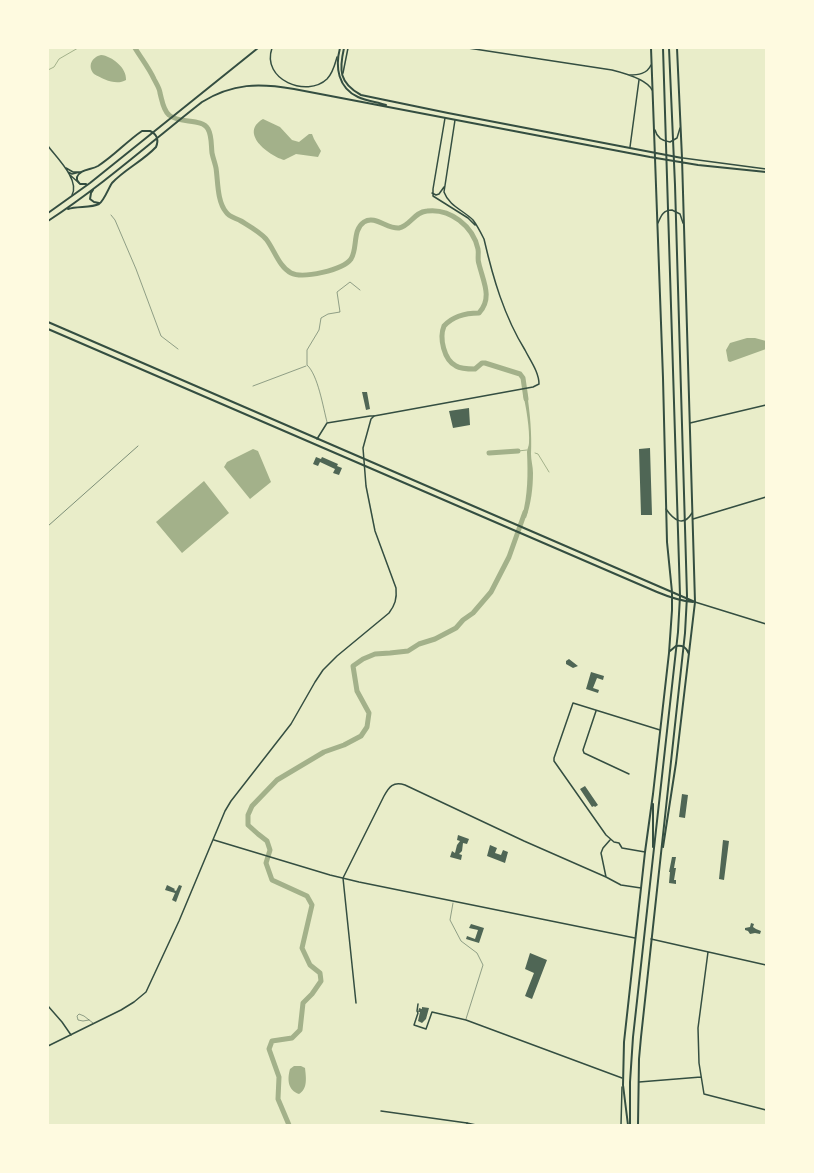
<!DOCTYPE html>
<style>
body{margin:0}
#map{position:relative;width:814px;height:1173px;overflow:hidden;background:#e9edc9;font-family:"Crimson Pro",serif}
canvas{display:block}
.frame{position:absolute;inset:0;border:49px solid #fefae0;pointer-events:none}
</style>
<div id="map">
<canvas width="814" height="1173"></canvas>
<div class="frame"></div>
</div>
<script>
const c = document.querySelector('canvas').getContext('2d');
c.lineJoin = 'round';
function paint(path, color) {
  c.fillStyle = color;
  c.fill(path, 'evenodd');
}
function stroke(path, color, width, dash) {
  c.strokeStyle = color;
  c.lineWidth = width;
  c.lineCap = dash ? 'butt' : 'round';
  c.setLineDash(dash || []);
  c.stroke(path);
}
const water = new Path2D(`
 M 101,55 C 112,56 127,68 126,80 C 116,86 103,79 94,74 C 87,66 92,57 101,55 Z
 M 263,119 L 280,127 L 292,140 L 299,142 L 309,134 L 312,134 L 314,139 L 321,151 L 318,157 L 296,154 L 284,160 C 268,155 239,133 263,119 Z
 M 747,338 L 755,338 L 766,341 L 766,349 L 730,362 L 728,361 L 726,350 L 730,343 Z
 M 527,393 C 530,413 532,434 531,454 C 531,460 533,467 533,473 C 533,488 531,504 526,518 L 522,517 C 528,495 528,474 527,452 C 527,449 529,446 529,443 C 530,430 526,406 523,394 Z
 M 253,449 L 258,451 L 271,482 L 250,499 L 224,467 L 227,462 Z
 M 204,481 L 229,513 L 182,553 L 156,522 Z
 M 294,1066 L 301,1066 L 305,1068 C 306,1077 308,1089 299,1094 C 288,1090 287,1080 290,1069 Z`);
const stream = new Path2D(`
 M 48,70 L 54,67 L 59,59 L 78,48
 M 518,451 L 527,450
 M 535,453 L 538,454 L 549,472`);
const river = new Path2D(`
 M 135,48 C 141,58 149,68 154,79 C 156,83 160,89 160,93 C 162,100 163,110 169,115 C 179,124 202,118 208,129 C 212,136 211,145 212,153 C 213,158 215,163 216,168 C 218,181 217,201 226,212 C 229,217 236,218 241,221 C 249,226 260,232 266,239 C 274,249 279,267 291,273 C 303,279 343,270 351,259 C 358,248 352,230 364,222 C 375,215 387,229 399,228 C 410,226 414,212 427,211 C 450,208 473,226 478,249 C 479,254 477,259 479,264 C 483,281 493,298 479,313 C 466,313 453,316 444,326 C 439,338 444,360 456,366 C 461,369 470,369 475,369 L 482,363 L 485,363 L 520,374 L 523,378 L 526,399
 M 489,453 L 518,451
 M 289,1125 L 278,1099 L 279,1077 L 269,1049 L 272,1041 L 292,1038 L 300,1030 L 303,1003 L 312,994 L 321,981 L 320,973 L 310,965 L 302,948 L 312,905 L 307,896 L 272,880 L 266,863 L 270,850 L 267,841 L 258,834 L 248,825 L 248,815 L 252,806 L 277,780 L 324,752 L 344,745 L 361,736 L 367,727 L 369,713 L 357,691 L 353,666 L 363,659 L 375,654 L 390,653 L 408,651 L 419,644 L 435,639 L 456,628 L 463,620 L 473,613 L 491,592 L 509,557 L 525,512`);
const building = new Path2D(`
 M 362,392 L 367,392 L 370,409 L 366,410 Z
 M 469,408 L 470,425 L 453,428 L 449,411 Z
 M 650,448 L 652,515 L 641,515 L 639,449 Z
 M 316,457 L 321,459 L 322,457 L 338,464 L 337,466 L 342,468 L 339,475 L 333,473 L 335,469 L 320,462 L 318,466 L 313,464 Z
 M 569,659 L 578,666 L 573,668 L 566,664 L 566,661 Z
 M 591,672 L 604,676 L 603,680 L 597,678 L 593,688 L 599,690 L 598,693 L 586,689 Z
 M 585,786 L 598,805 L 595,807 L 594,806 L 592,807 L 580,789 Z
 M 682,794 L 688,795 L 685,818 L 679,817 Z
 M 458,835 L 469,839 L 467,844 L 463,843 L 462,851 L 459,854 L 462,855 L 461,860 L 450,857 L 452,851 L 455,853 L 457,845 L 460,841 L 457,840 Z
 M 723,840 L 729,841 L 724,880 L 719,879 Z
 M 490,845 L 497,848 L 495,853 L 501,855 L 503,850 L 508,852 L 505,863 L 487,856 Z
 M 672,857 L 676,857 L 674,868 L 676,868 L 674,880 L 676,880 L 676,884 L 669,883 L 670,872 L 669,872 Z
 M 167,885 L 175,889 L 174,890 L 176,891 L 179,885 L 182,886 L 176,902 L 172,900 L 175,893 L 165,890 Z
 M 751,923 L 754,924 L 753,927 L 756,929 L 761,931 L 760,934 L 755,933 L 750,934 L 748,931 L 745,930 L 745,928 L 750,927 Z
 M 471,924 L 484,928 L 479,943 L 466,939 L 467,936 L 475,939 L 478,930 L 469,928 Z
 M 530,953 L 547,960 L 532,999 L 525,996 L 534,973 L 525,969 Z
 M 422,1007 L 429,1008 L 426,1019 L 422,1023 L 418,1021 L 420,1012 L 418,1012 L 419,1008 L 422,1009 Z`);
const path = new Path2D(`
 M 111,215 L 115,220 L 136,269 L 161,336 L 178,349`);
const service = new Path2D(`
 M 253,386 L 306,366
 M 327,422 C 323,407 318,375 307,365 L 307,350 L 319,330 L 321,318 L 328,314 L 340,312 L 337,292 L 350,282 L 360,290
 M 453,903 L 450,920 L 461,941 L 477,953 L 483,965 L 466,1019
 M 89,1020 L 83,1021 L 78,1020 L 77,1016 L 79,1014 L 84,1016 L 93,1023`);
const minor = new Path2D(`
 M 655,130 C 657,138 662,141 670,142 L 677,138 L 680,128
 M 630,147 L 639,80
 M 658,223 C 661,216 663,210 672,210 L 680,214 L 683,223
 M 690,423 L 766,405
 M 317,439 L 327,423 L 370,416 L 374,416
 M 666,509 C 673,519 683,528 692,513
 M 693,519 L 766,497
 M 596,711 L 583,750 L 584,753 L 629,774
 M 645,852 L 622,848 L 619,843 L 614,842 L 606,835 L 554,761 L 554,758 L 573,703 L 660,730
 M 606,877 L 621,885 L 641,888
 M 651,939 L 766,965
 M 708,952 L 698,1028 L 699,1063 L 704,1094 L 766,1110
 M 356,1003 L 343,878 L 384,796 C 389,787 393,781 405,785 L 524,841 L 606,877 L 601,853 L 603,848 L 610,840
 M 418,1004 L 417,1011 L 418,1013 L 414,1025 L 426,1029 L 432,1012 L 466,1020 L 622,1078
 M 48,1006 L 62,1022 L 71,1035
 M 639,1082 L 701,1077
 M 381,1111 L 467,1123`);
const tertiary = new Path2D(`
 M 272,48 C 261,80 307,98 327,79 C 333,73 335,64 337,57
 M 468,48 L 612,70 C 624,73 647,79 652,90
 M 343,73 L 348,48
 M 629,75 C 638,75 647,74 651,65
 M 445,118 L 433,189 L 433,196 L 468,218 L 475,225
 M 48,146 C 57,158 80,180 72,195
 M 683,158 L 766,169
 M 66,168 L 73,172 L 81,172
 M 68,172 L 72,174 L 80,172
 M 70,175 L 79,183
 M 432,193 L 436,195 L 439,194 L 444,187
 M 695,602 L 766,624
 M 214,840 L 330,875 L 359,882 L 635,938
 M 48,1046 L 121,1010 L 134,1002 L 146,992 L 179,921 L 225,811 L 231,801 L 291,724 L 315,682 L 323,670 L 337,656 L 389,613 C 395,605 397,599 396,588 L 375,531 L 366,486 L 363,448 L 371,419 L 374,416 L 385,414 L 533,387 L 539,384 C 539,372 530,360 525,350 C 504,316 493,278 484,239 C 481,233 477,225 473,220 C 463,210 449,206 444,192 L 455,120
 M 467,1125 L 467,1123 L 476,1125
 M 621,1125 L 622,1087`);
const secondary = new Path2D(`
 M 340,48 C 335,67 338,88 358,97 C 367,101 377,102 386,105
 M 344,48 C 339,70 339,83 361,95 L 448,113 L 682,158
 M 93,190 L 91,193 L 90,199 L 94,202 L 99,203
 M 68,209 C 77,206 91,208 99,204 C 104,201 108,189 112,183 C 125,169 143,161 156,147 C 159,140 157,134 150,131 L 142,131 C 127,141 114,156 98,166 C 91,170 80,169 77,177 L 77,180 L 80,184 L 86,184
 M 48,213 L 90,183 L 258,48
 M 48,221 C 102,186 151,142 202,102 C 233,83 259,83 294,89 L 650,157 L 698,165 L 766,172
 M 48,322 L 695,602
 M 48,329 L 657,592 C 669,597 680,601 693,602
 M 670,651 L 676,646 C 683,645 686,647 689,654
 M 653,847 L 653,804
 M 663,847 L 676,763 L 695,602 L 682,158 L 677,48
 M 628,1125 L 623,1085 L 624,1042 L 645,852 L 653,794 L 669,653 L 672,610 L 672,592 L 667,542 L 663,378 L 651,48`);
const primary = new Path2D(`
 M 630,1125 L 630,1082 L 633,1037 L 678,632 L 680,596 L 663,48
 M 638,1125 L 639,1059 L 641,1037 L 685,633 L 687,596 L 675,185 L 669,48`);
const rail = new Path2D(`
 M 48,526 L 138,446`);
paint(water, '#a3b18a');
stroke(stream, '#a3b18a', 1);
stroke(river, '#a3b18a', 5);
paint(building, '#4f6655');
stroke(path, '#344e41', 0.5);
stroke(service, '#344e41', 0.5);
stroke(minor, '#344e41', 1.5);
stroke(tertiary, '#344e41', 1.5);
stroke(secondary, '#344e41', 2);
stroke(primary, '#344e41', 2);
stroke(rail, '#7c8e77', 1);
</script>
